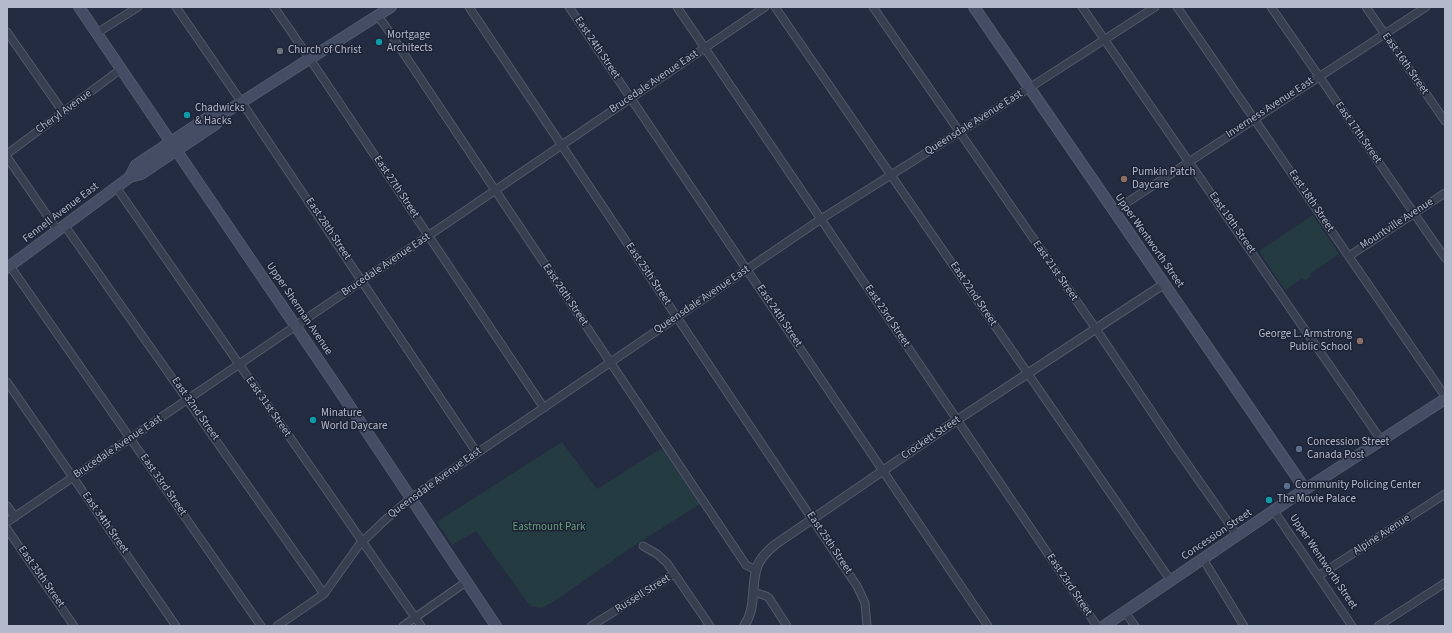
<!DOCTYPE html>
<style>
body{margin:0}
#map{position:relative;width:1452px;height:633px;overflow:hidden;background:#232c41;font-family:"Source Sans 3",sans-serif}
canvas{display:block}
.frame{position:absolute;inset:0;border:8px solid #b4bacb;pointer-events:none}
</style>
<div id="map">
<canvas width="1452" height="633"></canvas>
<div class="frame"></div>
</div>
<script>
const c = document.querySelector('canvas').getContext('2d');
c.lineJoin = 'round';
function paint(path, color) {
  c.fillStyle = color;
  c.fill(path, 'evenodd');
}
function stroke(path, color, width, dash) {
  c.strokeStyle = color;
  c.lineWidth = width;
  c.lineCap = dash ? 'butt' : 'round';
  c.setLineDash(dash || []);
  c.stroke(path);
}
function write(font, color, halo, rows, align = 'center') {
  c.font = font + ' "Source Sans 3",sans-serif';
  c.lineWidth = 3;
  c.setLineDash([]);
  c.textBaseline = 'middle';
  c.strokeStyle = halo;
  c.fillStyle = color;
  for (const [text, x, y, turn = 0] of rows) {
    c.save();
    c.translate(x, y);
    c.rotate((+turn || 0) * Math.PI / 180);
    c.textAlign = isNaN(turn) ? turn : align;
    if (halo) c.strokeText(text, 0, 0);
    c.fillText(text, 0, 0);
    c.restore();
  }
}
const green = new Path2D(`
 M 1313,215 L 1339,254 L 1310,274 L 1311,275 L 1308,279 L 1304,280 L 1302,278 L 1285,290 L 1259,251 Z
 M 562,442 L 597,489 L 662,448 L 700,504 L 635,545 L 553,602 L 541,608 L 530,606 L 476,531 L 452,545 L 437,522 C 478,495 520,469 562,442 Z`);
const minor = new Path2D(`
 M 176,7 L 249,113 L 477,453
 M 274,7 L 310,59 L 544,408
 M 469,7 L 857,586 L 865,603 L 867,626
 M 569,7 L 988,626
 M 677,7 L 1097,626
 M 775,7 L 1171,581
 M 873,7 L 1096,329 L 1176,448 L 1237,535
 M 1082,7 L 1381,440
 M 1177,7 L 1445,396
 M 1271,7 L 1445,258
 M 1366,7 L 1445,121
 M 377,16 L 384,24 L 746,565 L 756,570
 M 7,32 L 63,112
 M 97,33 L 138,7
 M 7,154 L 121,69
 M 7,157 L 58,231
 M 116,187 L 421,626
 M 1114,211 L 1426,7
 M 65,226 L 324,594
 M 1349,256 L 1445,193
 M 10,266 L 261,626
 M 7,382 L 176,626
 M 7,506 L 15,517
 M 1274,511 L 1352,626
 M 7,522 L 765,7
 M 7,529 L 74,626
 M 643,546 L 657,554 L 667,563 L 710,626
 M 1203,559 L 1244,626
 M 1318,576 L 1445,494
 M 754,592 L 766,596 L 769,598 L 787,626
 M 1125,612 L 1135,626
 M 277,626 L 324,594 L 359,545 L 385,520 L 411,498 L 821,219 L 1023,92 L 1155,7
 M 403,626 L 466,582
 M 591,626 L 674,574
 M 1378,626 L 1445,583`);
const tertiary = new Path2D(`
 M 744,626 C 756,609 751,591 756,571 C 758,560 767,551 776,544 L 957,420 L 1164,284`);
const secondary = new Path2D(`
 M 79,7 L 339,390 L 496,626
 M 974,7 L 1305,489
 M 130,177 L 141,174 L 216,124 L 226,112 L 391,7
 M 7,268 L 130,177 L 136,165 L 210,116 L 226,112
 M 1104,626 L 1295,496 L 1445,399`);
const markers = [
 [379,42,4,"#0f9aa8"],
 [280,51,4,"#6b7280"],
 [187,115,4,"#0f9aa8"],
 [1124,179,4,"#8d6e63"],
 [1360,341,4,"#8d6e63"],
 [313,420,4,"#0f9aa8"],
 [1299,449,4,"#5c6f8a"],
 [1287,486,4,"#5c6f8a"],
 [1269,500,4,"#0f9aa8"]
];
const poiNames = [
 ["Mortgage",387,36],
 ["Architects",387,49],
 ["Church of Christ",288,51],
 ["Chadwicks",195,109],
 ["& Hacks",195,122],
 ["Pumkin Patch",1132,173],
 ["Daycare",1132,186],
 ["George L. Armstrong",1352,335,"right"],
 ["Public School",1352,348,"right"],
 ["Minature",321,414],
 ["World Daycare",321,427],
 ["Concession Street",1307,443],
 ["Canada Post",1307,456],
 ["Community Policing Center",1295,486],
 ["The Movie Palace",1277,500]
];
const streetNames = [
 ["East 24th Street",597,48,56],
 ["East 16th Street",1405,64,55],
 ["Brucedale Avenue East",654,82,-34],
 ["Inverness Avenue East",1270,108,-33],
 ["Cheryl Avenue",64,112,-36],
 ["Queensdale Avenue East",974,123,-32],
 ["East 17th Street",1358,133,55],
 ["East 27th Street",396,187,56],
 ["East 18th Street",1311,201,56],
 ["Fennell Avenue East",61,213,-37],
 ["East 19th Street",1232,223,55],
 ["Mountville Avenue",1397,224,-33],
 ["East 28th Street",328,229,56],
 ["Upper Wentworth Street",1149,241,55],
 ["Brucedale Avenue East",386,265,-34],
 ["East 21st Street",1055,271,55],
 ["East 25th Street",648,274,56],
 ["East 22nd Street",973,294,56],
 ["East 26th Street",565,295,56],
 ["Queensdale Avenue East",702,300,-34],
 ["Upper Sherman Avenue",299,309,56],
 ["East 24th Street",779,316,56],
 ["East 23rd Street",887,316,56],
 ["East 31st Street",268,407,55],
 ["East 32nd Street",195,409,55],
 ["Crockett Street",931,438,-34],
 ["Brucedale Avenue East",118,447,-34],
 ["Queensdale Avenue East",435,483,-36],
 ["East 33rd Street",163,485,55],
 ["East 34th Street",105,523,55],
 ["Concession Street",1217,535,-34],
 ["Alpine Avenue",1382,535,-33],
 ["East 25th Street",829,543,56],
 ["Upper Wentworth Street",1323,562,56],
 ["East 35th Street",41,577,55],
 ["East 23rd Street",1069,585,56],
 ["Russell Street",643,594,-32]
];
const parkNames = [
 ["Eastmount Park",549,528]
];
paint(green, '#253b42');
stroke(minor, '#525a6b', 9);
stroke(tertiary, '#525a6b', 10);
stroke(secondary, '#525a6b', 12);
stroke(minor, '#383f51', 7);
stroke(tertiary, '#383f51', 8);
stroke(secondary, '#454d64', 10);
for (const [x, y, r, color] of markers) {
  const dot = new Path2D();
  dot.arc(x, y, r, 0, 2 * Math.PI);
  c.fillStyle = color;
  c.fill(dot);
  stroke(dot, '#1c2336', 1.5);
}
write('11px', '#b4bacb', '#1c2336', poiNames, 'left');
write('11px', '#b4bacb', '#1c2336', streetNames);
write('11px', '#6a9e7c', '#1c2336', parkNames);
</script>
